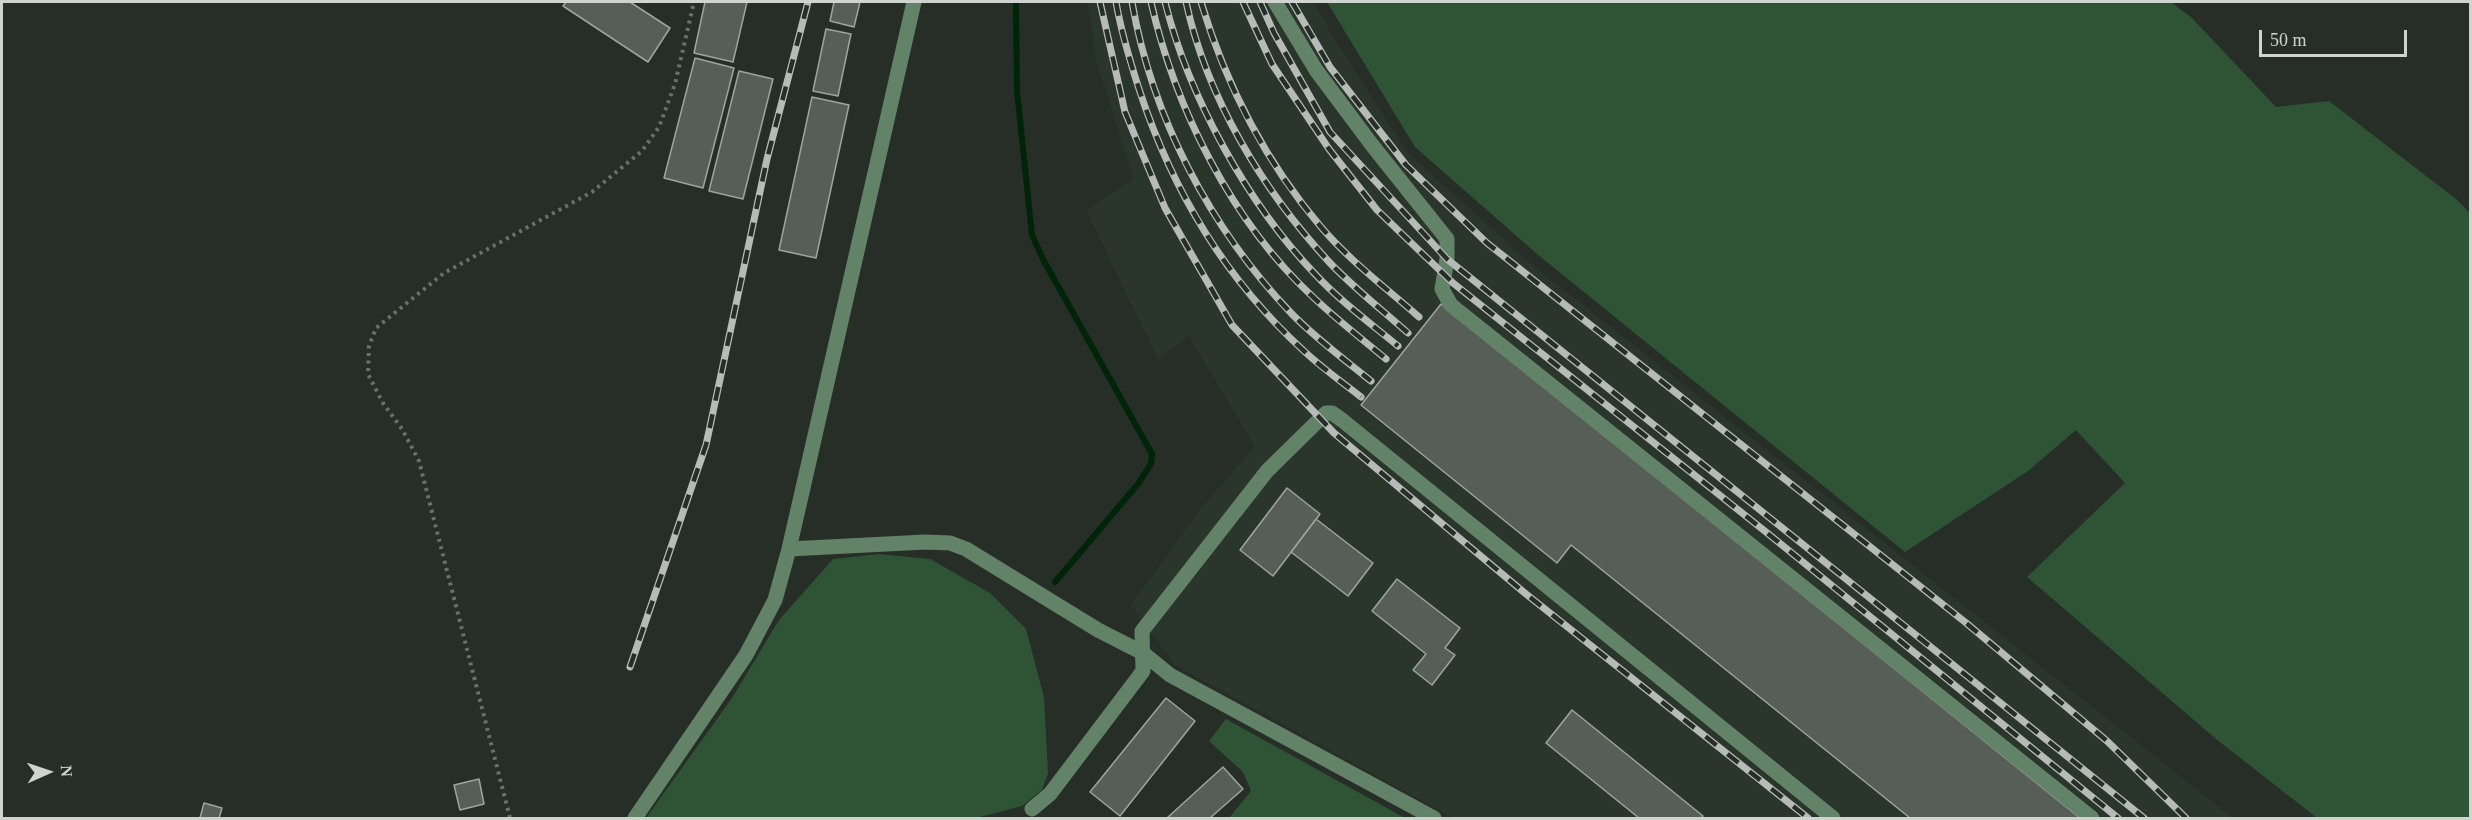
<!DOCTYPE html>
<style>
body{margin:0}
#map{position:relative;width:2472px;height:820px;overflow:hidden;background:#272e28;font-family:"Times New Roman",serif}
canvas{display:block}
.frame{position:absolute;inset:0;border:3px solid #cfd4d0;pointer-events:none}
.north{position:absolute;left:18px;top:742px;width:60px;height:60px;-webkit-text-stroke:4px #272e28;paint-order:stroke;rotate:87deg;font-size:16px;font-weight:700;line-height:24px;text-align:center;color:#cfd4d0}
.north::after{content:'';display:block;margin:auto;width:21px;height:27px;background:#cfd4d0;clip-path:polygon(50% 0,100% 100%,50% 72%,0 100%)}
.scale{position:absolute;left:2259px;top:30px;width:148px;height:27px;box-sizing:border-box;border:3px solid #cfd4d0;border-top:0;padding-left:8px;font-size:18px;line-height:21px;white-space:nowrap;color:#cfd4d0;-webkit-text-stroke:4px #272e28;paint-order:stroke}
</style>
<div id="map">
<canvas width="2472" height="820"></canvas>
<div class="frame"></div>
<div class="north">N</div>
<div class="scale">50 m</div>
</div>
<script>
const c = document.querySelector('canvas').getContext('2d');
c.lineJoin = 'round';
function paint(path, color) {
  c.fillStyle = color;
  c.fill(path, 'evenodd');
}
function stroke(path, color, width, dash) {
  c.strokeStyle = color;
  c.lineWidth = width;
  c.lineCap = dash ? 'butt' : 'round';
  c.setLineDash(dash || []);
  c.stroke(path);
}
const built = new Path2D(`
 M 1088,2 L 1314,2 L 1333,37 L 1408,153 L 1531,264 L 2233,818 L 1453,818 L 1175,665 L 1131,605 L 1202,507 L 1255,446 L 1189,336 L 1158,359 L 1086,210 L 1134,179 L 1096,60 Z`);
const green = new Path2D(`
 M 1327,2 L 2171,2 L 2192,18 L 2276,107 L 2329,101 L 2456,199 L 2470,213 L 2470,818 L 2317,818 L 2216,739 L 2027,577 L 2125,483 L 2076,430 L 2028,471 L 1905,552 L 1537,254 L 1415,147 Z
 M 878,554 L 930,559 L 990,593 L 1026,629 L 1044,697 L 1048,773 L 1042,790 L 1022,806 L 976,818 L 646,818 L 732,698 L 779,620 L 833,559 Z
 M 1226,719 L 1405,818 L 1229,818 L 1251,791 L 1243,772 L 1209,741 Z`);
const stream = new Path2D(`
 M 1016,2 L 1017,91 L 1032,235 L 1044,261 L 1152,454 L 1151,464 L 1138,484 L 1055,582`);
const building = new Path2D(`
 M 566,2 L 630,2 L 670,28 L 648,62 L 563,6 Z
 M 705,2 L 747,2 L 733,62 L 694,53 Z
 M 834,2 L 860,2 L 854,27 L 830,21 Z
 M 826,29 L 851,34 L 838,96 L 813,91 Z
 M 695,58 L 734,68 L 703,188 L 664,178 Z
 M 739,71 L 773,79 L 743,199 L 709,191 Z
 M 812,97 L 849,105 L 816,258 L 779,250 Z
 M 1441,304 L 2080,818 L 1910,818 L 1571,545 L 1557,563 L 1361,405 Z
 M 1287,488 L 1320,514 L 1273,576 L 1240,550 Z
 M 1316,519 L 1373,563 L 1348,596 L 1291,552 Z
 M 1397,579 L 1460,628 L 1445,648 L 1455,655 L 1432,685 L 1413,670 L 1426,654 L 1372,611 Z
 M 1166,698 L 1195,721 L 1120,816 L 1090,792 Z
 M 1572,710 L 1703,816 L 1701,818 L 1639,818 L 1546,743 Z
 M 1223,767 L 1243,789 L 1210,818 L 1167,818 Z
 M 479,779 L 484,804 L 460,810 L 454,785 Z
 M 204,803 L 222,808 L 219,818 L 200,818 Z`);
const path = new Path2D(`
 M 510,818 L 419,461 L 402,429 L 383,403 L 368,374 L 369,346 L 376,328 L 444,273 L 592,192 L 642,151 L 659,127 L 675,84 L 694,2`);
const minor = new Path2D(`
 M 1275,2 L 1316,70 L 1372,145 L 1447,239 L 1447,259 L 1442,289 L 1451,305 L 2092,818
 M 789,549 L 925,542 L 950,543 L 966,549 L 1098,630 L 1143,653 L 1170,675 L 1434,818
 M 1032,809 L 1050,794 L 1143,671 L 1142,631 L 1267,471 L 1326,413 L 1332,413 L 1342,420 L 1833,818
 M 635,818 L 746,655 L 775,600 L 789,549 L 914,2`);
const rail = new Path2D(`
 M 1100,2 L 1125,112 L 1165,208 L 1232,325 L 1334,433 L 1526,594 L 1808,818
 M 1116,2 C 1121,31 1130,61 1139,89 C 1172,190 1226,280 1304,351 C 1322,368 1342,382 1361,397
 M 1132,2 C 1152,117 1210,228 1291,313 C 1315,338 1344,359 1371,381
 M 1151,2 C 1175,108 1232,222 1313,297 C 1336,319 1362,339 1386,359
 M 1165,2 C 1189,97 1247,203 1315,274 C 1340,301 1370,323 1398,346
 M 1186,2 C 1207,98 1263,191 1330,263 C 1354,288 1382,310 1408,333
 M 1201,2 C 1226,85 1264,160 1321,227 C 1349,260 1386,288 1419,317
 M 1243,2 L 1272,64 L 1329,149 L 1377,210 L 1453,283 L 1766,532 L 2118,818
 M 1260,2 L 1274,33 L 1330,132 L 1447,259 L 2144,818
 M 1292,2 L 1330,67 L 1406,165 L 1487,243 L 1965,622 L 2107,741 L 2186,818
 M 630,667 L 706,445 L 767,159 L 808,2`);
paint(built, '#2a362b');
paint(green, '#2e5335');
stroke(stream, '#002408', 6);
paint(building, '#565e57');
stroke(building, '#9da59e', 1.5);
stroke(path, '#6a706b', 4, [3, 4.5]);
stroke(minor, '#628367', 15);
stroke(rail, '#b6bbb7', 7);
stroke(rail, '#272e28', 4.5, [14]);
</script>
